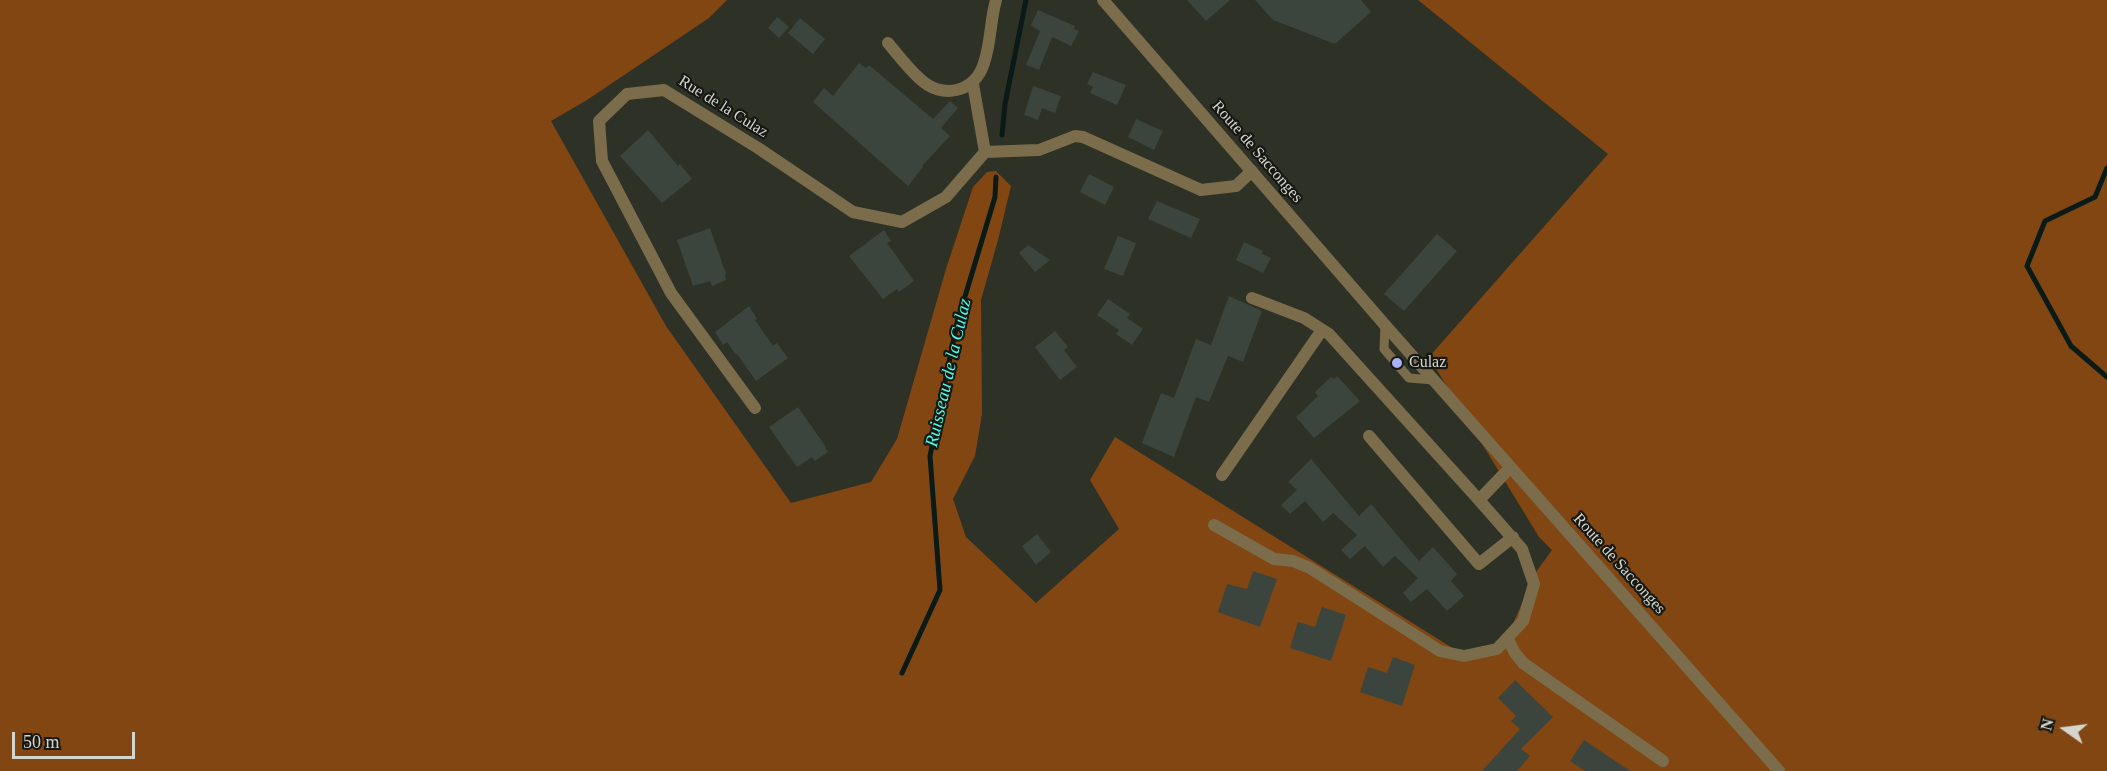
<!DOCTYPE html>
<style>
body{margin:0}
#map{position:relative;width:2107px;height:771px;overflow:hidden;background:#2e3126;font-family:"Times New Roman",serif}
canvas{display:block}
.north{position:absolute;left:2035px;top:699px;width:60px;height:60px;-webkit-text-stroke:4px #171813;paint-order:stroke;rotate:284deg;font-size:16px;font-weight:700;line-height:24px;text-align:center;color:#d4d6ce}
.north::after{content:'';display:block;margin:auto;width:21px;height:27px;background:#d4d6ce;clip-path:polygon(50% 0,100% 100%,50% 72%,0 100%)}
.scale{position:absolute;left:12px;top:732px;width:123px;height:27px;box-sizing:border-box;border:3px solid #d4d6ce;border-top:0;padding-left:8px;font-size:18px;line-height:21px;white-space:nowrap;color:#d4d6ce;-webkit-text-stroke:4px #171813;paint-order:stroke}
</style>
<div id="map">
<canvas width="2107" height="771"></canvas>
<div class="north">N</div>
<div class="scale">50 m</div>
</div>
<script>
const c = document.querySelector('canvas').getContext('2d');
c.lineJoin = 'round';
function paint(path, color) {
  c.fillStyle = color;
  c.fill(path, 'evenodd');
}
function stroke(path, color, width, dash) {
  c.strokeStyle = color;
  c.lineWidth = width;
  c.lineCap = dash ? 'butt' : 'round';
  c.setLineDash(dash || []);
  c.stroke(path);
}
function write(font, color, halo, rows, align = 'center') {
  c.font = font + ' "Times New Roman",serif';
  c.lineWidth = 4.5;
  c.setLineDash([]);
  c.textBaseline = 'middle';
  c.strokeStyle = halo;
  c.fillStyle = color;
  for (const [text, x, y, turn = 0] of rows) {
    c.save();
    c.translate(x, y);
    c.rotate((+turn || 0) * Math.PI / 180);
    c.textAlign = isNaN(turn) ? turn : align;
    if (halo) c.strokeText(text, 0, 0);
    c.fillText(text, 0, 0);
    c.restore();
  }
}
const green = new Path2D(`
 M 0,0 L 727,0 L 709,18 L 587,100 L 551,121 L 666,326 L 791,503 L 871,482 L 897,439 L 946,269 L 973,187 L 987,172 L 996,171 L 1011,186 L 998,240 L 981,300 L 982,414 L 975,456 L 953,499 L 966,537 L 1036,603 L 1119,529 L 1090,480 L 1115,437 L 1470,659 L 1508,635 L 1536,572 L 1552,550 L 1539,537 L 1429,357 L 1608,154 L 1418,0 L 2107,0 L 2107,771 L 0,771 Z`);
const stream = new Path2D(`
 M 1002,135 L 1005,104 L 1026,0
 M 2107,168 L 2095,197 L 2045,221 L 2027,266 L 2071,346 L 2107,377
 M 902,673 L 940,590 L 930,456 L 957,323 L 995,197 L 996,177`);
const building = new Path2D(`
 M 1187,0 L 1230,0 L 1206,21 Z
 M 1255,0 L 1361,0 L 1371,12 L 1335,44 L 1273,20 Z
 M 1038,10 L 1075,26 L 1074,29 L 1079,31 L 1071,46 L 1052,37 L 1039,70 L 1026,65 L 1040,31 L 1031,25 Z
 M 777,17 L 789,27 L 779,38 L 768,28 Z
 M 800,18 L 825,39 L 813,54 L 788,33 Z
 M 859,63 L 866,68 L 869,65 L 933,119 L 950,101 L 958,108 L 941,128 L 950,136 L 922,166 L 923,167 L 908,186 L 813,102 L 824,88 L 833,96 Z
 M 1093,72 L 1126,85 L 1117,105 L 1090,93 L 1093,87 L 1087,84 Z
 M 1033,86 L 1061,96 L 1055,113 L 1042,108 L 1038,120 L 1024,115 Z
 M 1136,119 L 1163,131 L 1154,150 L 1128,137 Z
 M 648,130 L 678,166 L 680,164 L 692,179 L 662,203 L 620,156 Z
 M 1089,174 L 1114,187 L 1105,205 L 1080,192 Z
 M 1157,201 L 1200,219 L 1191,238 L 1148,219 Z
 M 710,228 L 726,274 L 725,275 L 726,280 L 712,286 L 710,281 L 693,286 L 677,240 Z
 M 884,230 L 891,241 L 887,243 L 914,281 L 899,292 L 897,289 L 883,299 L 849,256 Z
 M 1437,234 L 1457,251 L 1404,311 L 1384,294 Z
 M 1118,236 L 1136,243 L 1123,276 L 1104,269 Z
 M 1244,242 L 1263,251 L 1262,254 L 1271,258 L 1263,273 L 1236,260 Z
 M 1028,245 L 1050,260 L 1035,272 L 1019,253 Z
 M 1229,296 L 1262,311 L 1243,362 L 1228,356 L 1209,402 L 1196,397 L 1174,457 L 1142,443 L 1161,393 L 1174,398 L 1196,339 L 1211,345 Z
 M 1108,299 L 1130,314 L 1127,318 L 1143,329 L 1132,345 L 1116,334 L 1119,330 L 1097,315 Z
 M 749,306 L 757,319 L 755,320 L 773,346 L 777,343 L 788,358 L 756,381 L 737,354 L 736,355 L 727,342 L 723,345 L 715,332 Z
 M 1055,331 L 1068,347 L 1064,350 L 1077,367 L 1060,380 L 1035,347 Z
 M 1337,376 L 1360,401 L 1314,438 L 1296,417 L 1318,396 L 1315,392 L 1331,377 L 1334,379 Z
 M 798,407 L 826,447 L 825,448 L 828,452 L 815,461 L 812,457 L 797,467 L 769,427 Z
 M 1311,459 L 1359,516 L 1371,504 L 1419,561 L 1433,547 L 1457,574 L 1451,581 L 1464,596 L 1447,611 L 1427,589 L 1411,602 L 1403,593 L 1418,578 L 1395,556 L 1383,567 L 1365,546 L 1350,559 L 1341,550 L 1357,535 L 1333,513 L 1323,522 L 1305,501 L 1290,514 L 1281,505 L 1297,490 L 1288,482 Z
 M 1037,534 L 1051,552 L 1036,565 L 1022,546 Z
 M 1253,571 L 1277,579 L 1260,627 L 1218,612 L 1227,584 L 1247,589 Z
 M 1322,607 L 1346,615 L 1331,661 L 1290,648 L 1298,622 L 1315,627 Z
 M 1393,657 L 1415,665 L 1402,706 L 1360,692 L 1368,667 L 1387,673 Z
 M 1515,680 L 1553,717 L 1521,749 L 1530,756 L 1517,771 L 1482,771 L 1520,729 L 1511,721 L 1516,716 L 1498,698 Z
 M 1584,740 L 1630,771 L 1585,771 L 1570,761 Z`);
const service = new Path2D(`
 M 1385,325 L 1384,349 L 1409,378 L 1433,380`);
const minor = new Path2D(`
 M 888,43 C 898,55 908,68 919,78 C 941,100 975,93 984,63 C 991,43 990,21 996,0
 M 985,152 L 1039,150 L 1075,136 L 1083,137 L 1201,190 L 1236,186 L 1252,171
 M 1252,298 L 1304,318 L 1329,334 L 1479,500
 M 755,408 L 671,293 L 602,161 L 599,121 L 627,94 L 664,90 L 758,148 L 853,212 L 902,222 L 946,197 L 985,152 L 973,84
 M 1369,436 L 1479,564 L 1513,537
 M 1222,475 L 1322,330
 M 1214,525 L 1274,559 L 1293,561 L 1310,568 L 1440,651 L 1464,656 L 1497,649 L 1523,621 L 1534,584 L 1522,549 L 1479,500 L 1505,473
 M 1507,638 L 1515,653 L 1523,663 L 1663,761`);
const tertiary = new Path2D(`
 M 1103,0 L 1385,325 L 1779,771`);
const markers = [
 [1397,363,6,"#a7b1fc"]
];
const streetNames = [
 ["Rue de la Culaz",723,107,32],
 ["Route de Sacconges",1257,152,49],
 ["Route de Sacconges",1619,564,48]
];
const poiNames = [
 ["Culaz",1409,363]
];
const waterNames = [
 ["Ruisseau de la Culaz",949,373,-77]
];
paint(green, '#824612');
stroke(stream, '#091a17', 5);
paint(building, '#3b453d');
stroke(service, '#7b6d4b', 9);
stroke(minor, '#7b6d4b', 12);
stroke(tertiary, '#7b6d4b', 12);
for (const [x, y, r, color] of markers) {
  const dot = new Path2D();
  dot.arc(x, y, r, 0, 2 * Math.PI);
  c.fillStyle = color;
  c.fill(dot);
  stroke(dot, '#171813', 2);
}
write('16px', '#d4d6ce', '#171813', streetNames);
write('16px', '#d4d6ce', '#171813', poiNames, 'left');
write('italic 18px', '#4affe9', '#171813', waterNames);
</script>
